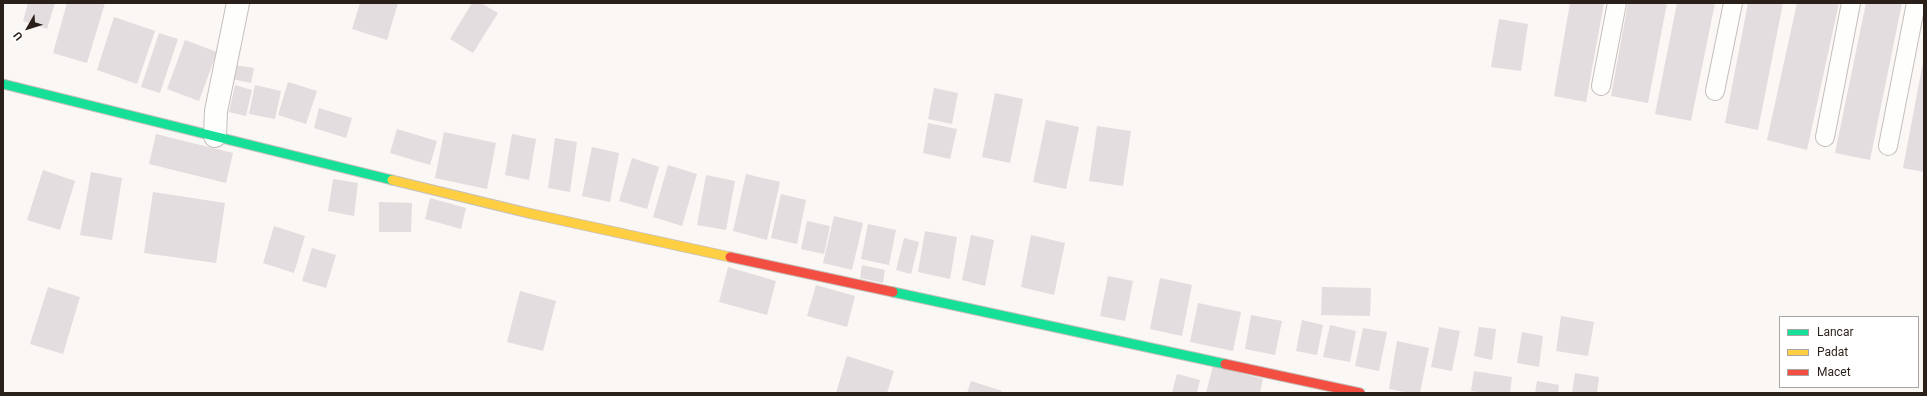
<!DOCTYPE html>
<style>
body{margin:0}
#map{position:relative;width:1927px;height:396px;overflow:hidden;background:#faf7f4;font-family:Roboto,sans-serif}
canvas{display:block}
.frame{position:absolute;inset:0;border:4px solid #2a1f19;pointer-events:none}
.legend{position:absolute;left:1779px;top:316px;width:140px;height:72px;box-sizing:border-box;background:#fff;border:1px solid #aaa5a3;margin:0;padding:5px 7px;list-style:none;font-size:12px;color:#2a1f19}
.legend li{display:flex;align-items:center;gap:8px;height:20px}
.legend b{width:20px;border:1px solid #aaa5a3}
.north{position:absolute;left:8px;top:8px;width:40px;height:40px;-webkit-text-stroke:3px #fff;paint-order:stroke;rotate:231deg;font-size:11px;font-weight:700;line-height:16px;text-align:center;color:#2a1f19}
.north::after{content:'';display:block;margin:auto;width:14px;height:18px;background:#2a1f19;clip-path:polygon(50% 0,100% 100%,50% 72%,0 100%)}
</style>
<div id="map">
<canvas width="1927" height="396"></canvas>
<div class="frame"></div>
<ul class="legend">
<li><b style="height:5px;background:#16e098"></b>Lancar</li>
<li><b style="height:5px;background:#ffcf43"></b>Padat</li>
<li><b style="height:5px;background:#f24e42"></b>Macet</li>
</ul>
<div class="north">U</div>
</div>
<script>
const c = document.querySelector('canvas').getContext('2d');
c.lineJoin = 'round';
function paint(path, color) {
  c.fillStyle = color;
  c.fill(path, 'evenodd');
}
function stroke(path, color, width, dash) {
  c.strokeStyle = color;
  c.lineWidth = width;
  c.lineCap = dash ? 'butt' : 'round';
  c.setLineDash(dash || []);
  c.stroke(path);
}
const building = new Path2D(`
 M 28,3 L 55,3 L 47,29 L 23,21 Z
 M 67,3 L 105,3 L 87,63 L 53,53 Z
 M 360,3 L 398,3 L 387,40 L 352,29 Z
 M 472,3 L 481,3 L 498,13 L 473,53 L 450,39 Z
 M 1570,3 L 1604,3 L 1586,102 L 1554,96 Z
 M 1628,3 L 1667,3 L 1648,103 L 1611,96 Z
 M 1677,3 L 1715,3 L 1691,121 L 1655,114 Z
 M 1748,3 L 1783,3 L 1758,130 L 1725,123 Z
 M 1797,3 L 1839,3 L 1807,150 L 1767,140 Z
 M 1866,3 L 1902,3 L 1870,160 L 1835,153 Z
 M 114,17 L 155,31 L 137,84 L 97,70 Z
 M 1499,19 L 1528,24 L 1521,71 L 1491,67 Z
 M 159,33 L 178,39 L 160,93 L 141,87 Z
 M 185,40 L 217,52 L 199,101 L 167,89 Z
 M 1923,62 L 1924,62 L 1924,172 L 1903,168 Z
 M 234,65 L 254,68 L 251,83 L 232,79 Z
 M 288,82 L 317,91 L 306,124 L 278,115 Z
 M 235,85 L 252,90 L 246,116 L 229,112 Z
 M 255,85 L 281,91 L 275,119 L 249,114 Z
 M 934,88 L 958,93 L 952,124 L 928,119 Z
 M 995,93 L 1023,99 L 1010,163 L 982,157 Z
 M 319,108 L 352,118 L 346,138 L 314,128 Z
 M 1046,120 L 1079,127 L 1066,189 L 1033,182 Z
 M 928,123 L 957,129 L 950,159 L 923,153 Z
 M 1097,126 L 1131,131 L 1123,186 L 1089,181 Z
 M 397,129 L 437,141 L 430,165 L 390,153 Z
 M 444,132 L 496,143 L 487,189 L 435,178 Z
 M 156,134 L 233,153 L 226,183 L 149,164 Z
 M 512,134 L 536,139 L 529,180 L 505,175 Z
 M 555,138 L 577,142 L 570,192 L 548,188 Z
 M 592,147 L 619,153 L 610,202 L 582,196 Z
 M 632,158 L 659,167 L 647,209 L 619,201 Z
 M 668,165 L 697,174 L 682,226 L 653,217 Z
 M 43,170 L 75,181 L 60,230 L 27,220 Z
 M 91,172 L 122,178 L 112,240 L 80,235 Z
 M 746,174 L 780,182 L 767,240 L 733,231 Z
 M 706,175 L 735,181 L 726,230 L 697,225 Z
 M 333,179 L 358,183 L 354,216 L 328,211 Z
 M 153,192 L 225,203 L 216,263 L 144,253 Z
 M 781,194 L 806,200 L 797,244 L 771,238 Z
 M 430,198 L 466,208 L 461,229 L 425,219 Z
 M 379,202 L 412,203 L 411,232 L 379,232 Z
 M 834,216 L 863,223 L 852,270 L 823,263 Z
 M 807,221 L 830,226 L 824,254 L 801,249 Z
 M 868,224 L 896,230 L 889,265 L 861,259 Z
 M 274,226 L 305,236 L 294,273 L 263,263 Z
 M 925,231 L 957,237 L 950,279 L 918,272 Z
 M 971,235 L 994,240 L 985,286 L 962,280 Z
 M 1031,235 L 1065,243 L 1054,295 L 1021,287 Z
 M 904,238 L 919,242 L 911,274 L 896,270 Z
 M 312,248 L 336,255 L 326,288 L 302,281 Z
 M 862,265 L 885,270 L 883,283 L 860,278 Z
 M 728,267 L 776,281 L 767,315 L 719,302 Z
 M 1108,276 L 1133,281 L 1125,321 L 1100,316 Z
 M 1160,278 L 1192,285 L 1182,336 L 1150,329 Z
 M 816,285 L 855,296 L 847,327 L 807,316 Z
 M 48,287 L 80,297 L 63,354 L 30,344 Z
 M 1322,287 L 1371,288 L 1370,316 L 1321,315 Z
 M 520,291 L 556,301 L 543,351 L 507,342 Z
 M 1198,303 L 1241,312 L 1233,351 L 1190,342 Z
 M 1251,315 L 1282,321 L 1275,355 L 1245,349 Z
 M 1561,316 L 1594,322 L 1588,356 L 1556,351 Z
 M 1302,320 L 1323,325 L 1317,355 L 1296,351 Z
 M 1330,325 L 1356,331 L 1350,362 L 1323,357 Z
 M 1439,327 L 1460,331 L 1452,371 L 1431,367 Z
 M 1479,327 L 1496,329 L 1492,360 L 1474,356 Z
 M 1363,328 L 1387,332 L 1379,371 L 1355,366 Z
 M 1522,332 L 1543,336 L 1539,367 L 1517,363 Z
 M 1397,341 L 1429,348 L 1420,393 L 1410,393 L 1389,389 Z
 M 847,356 L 894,371 L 887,393 L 836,393 Z
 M 1213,366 L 1263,379 L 1260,393 L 1206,393 Z
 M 1474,371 L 1512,377 L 1510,393 L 1485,393 L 1471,391 Z
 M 1575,373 L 1599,377 L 1597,393 L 1572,393 Z
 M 1177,374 L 1200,380 L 1197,393 L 1172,393 Z
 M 971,381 L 1002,391 L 1001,393 L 967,393 Z
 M 1537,381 L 1559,385 L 1558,393 L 1535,393 Z`);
const lane = new Path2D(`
 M 1601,86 L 1617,3
 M 1715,91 L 1733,3
 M 1825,137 L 1851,3
 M 1888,146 L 1916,3`);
const street = new Path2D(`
 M 215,136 L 216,111 L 238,3`);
const fast = new Path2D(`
 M 3,84 L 392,180
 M 893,292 L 1225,364`);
const slow = new Path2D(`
 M 392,180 L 528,213 L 730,257`);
const jam = new Path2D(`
 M 730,257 L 893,292
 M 1225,364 L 1360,393`);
paint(building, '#e4dddf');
stroke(lane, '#c5bfbb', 20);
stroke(street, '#c5bfbb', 24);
stroke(fast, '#c5bfbb', 11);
stroke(slow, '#c5bfbb', 11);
stroke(jam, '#c5bfbb', 11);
stroke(lane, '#fefefd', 18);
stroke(street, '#fefefd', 22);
stroke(fast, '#16e098', 9);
stroke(slow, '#ffcf43', 9);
stroke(jam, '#f24e42', 9);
</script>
